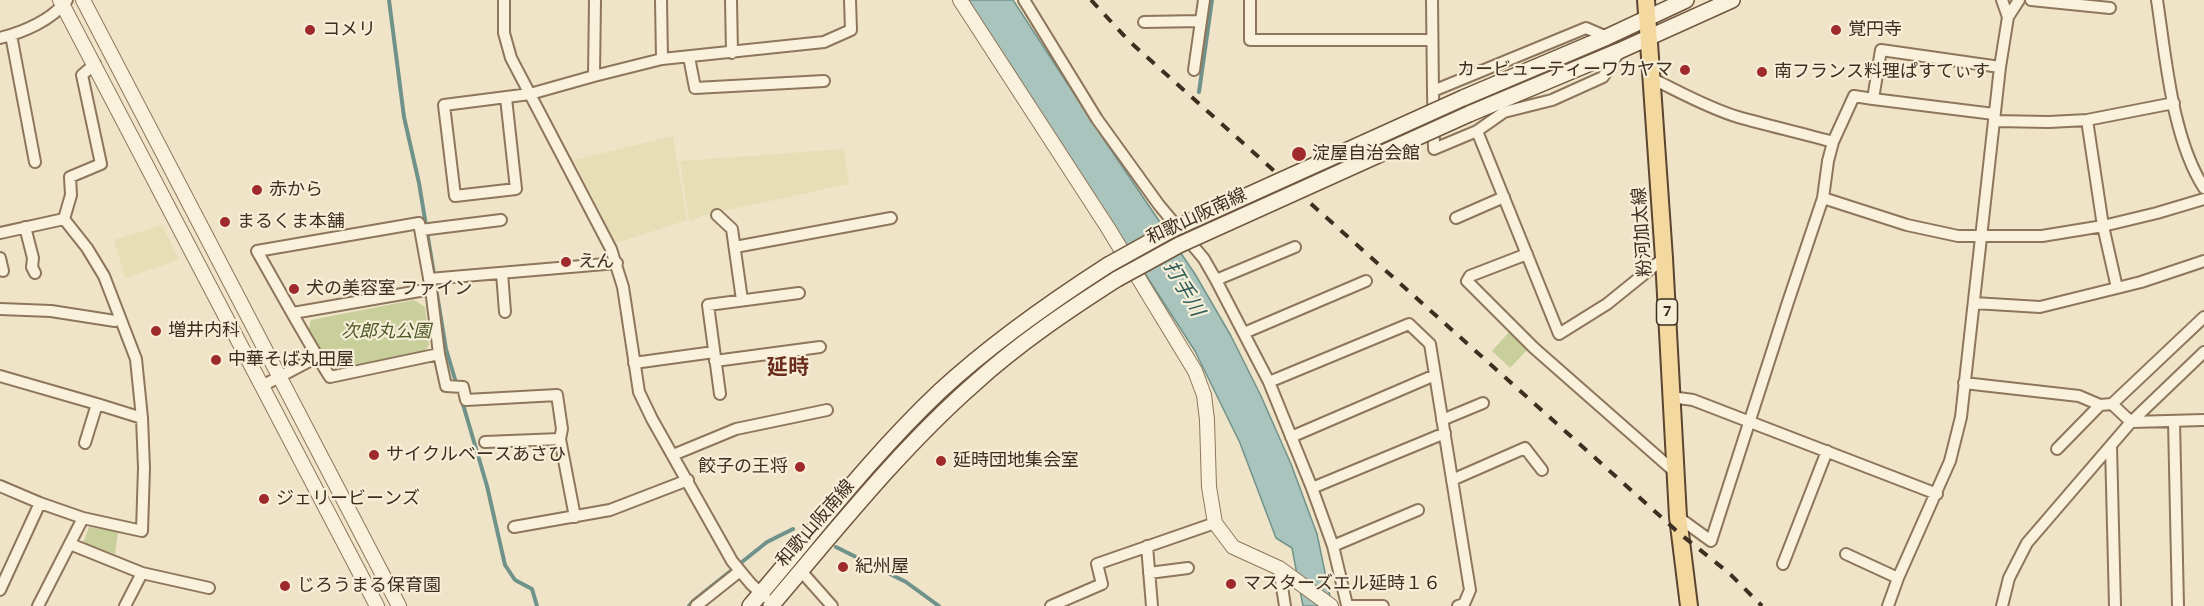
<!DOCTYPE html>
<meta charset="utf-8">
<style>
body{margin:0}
canvas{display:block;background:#f0e4c8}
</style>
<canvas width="2204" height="606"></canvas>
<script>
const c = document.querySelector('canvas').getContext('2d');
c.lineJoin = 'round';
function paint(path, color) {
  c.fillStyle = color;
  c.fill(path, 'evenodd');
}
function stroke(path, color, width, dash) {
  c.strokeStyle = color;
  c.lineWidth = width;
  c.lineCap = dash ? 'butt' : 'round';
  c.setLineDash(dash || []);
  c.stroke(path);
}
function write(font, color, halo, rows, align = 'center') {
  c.font = font + ' "Source Serif 4","Noto Sans JP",serif';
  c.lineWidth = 4.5;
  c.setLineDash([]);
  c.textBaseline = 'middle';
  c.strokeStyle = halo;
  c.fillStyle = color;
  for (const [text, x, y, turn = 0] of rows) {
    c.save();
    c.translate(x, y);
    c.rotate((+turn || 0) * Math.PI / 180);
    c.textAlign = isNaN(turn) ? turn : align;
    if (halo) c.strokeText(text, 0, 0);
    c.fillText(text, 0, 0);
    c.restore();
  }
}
const farmland = new Path2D(`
 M 673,136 L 687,220 L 620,242 L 615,241 L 574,160 Z
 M 844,149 L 849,184 L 704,215 L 689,221 L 680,161 Z
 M 162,225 L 179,260 L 125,278 L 114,240 Z`);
const green = new Path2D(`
 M 414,300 L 425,307 L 429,345 L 424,353 L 335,369 L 329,366 L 309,329 L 311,320 Z
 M 1510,331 L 1529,348 L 1510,368 L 1492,351 Z
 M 89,527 L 118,532 L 115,554 L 83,543 Z`);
const water = new Path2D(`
 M 968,0 L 1013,0 L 1105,141 L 1195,274 L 1231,336 L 1261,396 L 1291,464 L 1317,534 L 1332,606 L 1303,606 L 1292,548 L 1276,538 L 1240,443 L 1195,351 Z`);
const stream = new Path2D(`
 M 389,0 L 404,117 L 419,183 L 434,274
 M 1199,92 L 1212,0
 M 437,294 L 446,349 L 457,386
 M 462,401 L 487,486 L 505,565 L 515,580 L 532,589 L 537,606
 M 836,547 L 906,582 L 939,606
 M 689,606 L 693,601 L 767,542 L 793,529`);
const minor = new Path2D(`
 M 504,0 L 504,33 L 511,58 L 611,249 L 623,287 L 639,392 L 652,419 L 732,561 L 751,584 L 765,597
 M 731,0 L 732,53
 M 1024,0 L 1097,119 L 1159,205 L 1204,259 L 1216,280 L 1269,382 L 1312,488 L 1333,546 L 1347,605
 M 1250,0 L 1250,40 L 1431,40
 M 1432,0 L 1433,91
 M 2002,0 L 2008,17
 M 2031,0 L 2110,8
 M 2157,0 C 2166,59 2172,138 2204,188
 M 1144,22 L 1201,21
 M 11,35 L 35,162
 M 1607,37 L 1586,28 L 1433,91 L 1434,149 L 1477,131 L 1504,112 L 1552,100 L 1603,77 L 1619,52
 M 0,38 C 24,32 52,20 67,0
 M 689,57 L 695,88 L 824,81
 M 662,59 L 824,42 L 851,30 L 850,0
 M 95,64 L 82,75 L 101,164 L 70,177 L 71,195 L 64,219 L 87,248 L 104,276 L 136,359 L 142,418 L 97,404
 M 1194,70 L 1204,0
 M 594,76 L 662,59 L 661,0
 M 1653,79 C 1680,92 1708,108 1738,117 C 1770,126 1801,133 1833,142
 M 506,98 L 516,189 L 455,196 L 444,105 L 530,94 L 594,76 L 595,0
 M 1994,114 L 1873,99 L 1881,50 L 2000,67
 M 1994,121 L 2049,122 L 2087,120 L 2174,103
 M 1477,131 L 1559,334 L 1607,304 L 1664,258
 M 1823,198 L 1907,225 L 1958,236 L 2042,236 L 2103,226 L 2157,213 L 2204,199
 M 717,215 L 732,229 L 742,300
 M 1456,218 L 1504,197
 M 25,227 L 33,258 L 32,267 L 35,273
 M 421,230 L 501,220
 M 0,233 L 64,219
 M 735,247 L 891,218
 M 1527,254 L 1470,276 L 1467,281 L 1534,348 L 1675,472
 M 0,258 L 3,271
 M 502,273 L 505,312
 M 429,279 L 617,263
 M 1216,280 L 1295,247
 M 2117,288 L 2141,282 L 2204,261
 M 1974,303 L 2040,307 L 2117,288 L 2103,226 L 2087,120
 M 0,309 L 51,311 L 115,321
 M 293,313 L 431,289 L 439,354 L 330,377 C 304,336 281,293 257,251 L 419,223 L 431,289
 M 1244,333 L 1366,281
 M 439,354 L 446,386 L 463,387 L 466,400 L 557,395 L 562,429 L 560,439 L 485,442
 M 715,361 L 820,347
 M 634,363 L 714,352
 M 0,376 L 97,404 L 85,443
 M 1269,382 L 1409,324 L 1430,344 L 1470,590 L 1464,604 L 1458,606
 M 1964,383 L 2079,396 L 2100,405
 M 262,386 L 317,357
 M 720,394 L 708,305 L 799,293
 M 1671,397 L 1693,400 L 1937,494
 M 2112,404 L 2204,317
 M 1442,420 L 1483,403
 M 2174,421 L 2178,606
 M 1291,437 L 1435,375
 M 560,439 L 575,517
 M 2111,446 L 2115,606
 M 2057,449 L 2100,405 L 2112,404 L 2131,422 L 2204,420
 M 673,455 L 736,429 L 827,410
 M 1452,480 L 1525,448 L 1542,470
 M 0,486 L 40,503 L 0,590
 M 1312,488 L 1445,433
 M 40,503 L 83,518 L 142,531 L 144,468 L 142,418
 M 1678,517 L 1711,541 L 1788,302 L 1823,198 L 1828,161 L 1833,142 L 1854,96 L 1873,99
 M 514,527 L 610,510 L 688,480
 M 70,544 L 142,573 L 209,588
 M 1147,546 L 1152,606
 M 1333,546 L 1418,510
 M 1846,554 L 1898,578
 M 1783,564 L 1827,451
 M 1279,568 L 1285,606
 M 801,571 L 832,606
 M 1149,573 L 1188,568
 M 38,606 L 83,518
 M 125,606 L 142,573
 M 696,606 L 740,571
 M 1051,606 L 1102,584 L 1097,564 L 1215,523
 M 1347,606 L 1383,606
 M 1888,606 L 1898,578 L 1950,461 L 1961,417 L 2000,67 L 2008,17 L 2019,0
 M 2002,606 L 2009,578 L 2027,543 L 2131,422 L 2204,352`);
const tertiary = new Path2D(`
 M 60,0 L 377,606
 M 83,0 L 399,606
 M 960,0 L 1108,228 L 1195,371 L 1204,395 L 1207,420 L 1209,487 L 1215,523 L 1233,547 L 1279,568 L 1331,606`);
const secondary = new Path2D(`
 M 1463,98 L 1607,37 L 1686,0
 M 1469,114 L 1619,51 L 1732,0
 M 750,606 C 812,534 871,456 940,391 C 992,343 1049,303 1108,265
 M 771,606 C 836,530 899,450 974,384 C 1018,344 1067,311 1117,279`);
const primary = new Path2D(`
 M 1646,0 L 1664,258 L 1678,517 L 1689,606`);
const rail = new Path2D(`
 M 1091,0 L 1129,41 L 1679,533 L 1729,573 L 1762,606`);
const secondaryBridge = new Path2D(`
 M 1108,265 L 1171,230 L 1463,98
 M 1117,279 L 1179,245 L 1469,114`);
const markers = [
 [310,30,6,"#9e2a2b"],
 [1836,30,6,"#9e2a2b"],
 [1685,70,6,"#9e2a2b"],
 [1762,72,6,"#9e2a2b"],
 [1299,154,8,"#9e2a2b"],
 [257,190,6,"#9e2a2b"],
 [225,222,6,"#9e2a2b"],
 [566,262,6,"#9e2a2b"],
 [294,289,6,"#9e2a2b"],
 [156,331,6,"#9e2a2b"],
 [216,360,6,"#9e2a2b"],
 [374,455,6,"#9e2a2b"],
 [941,461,6,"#9e2a2b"],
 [800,467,6,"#9e2a2b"],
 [264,499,6,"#9e2a2b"],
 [843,567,6,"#9e2a2b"],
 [1231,584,6,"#9e2a2b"],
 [285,586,6,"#9e2a2b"]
];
const shields = [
 [1667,312,21]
];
const shieldNames = [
 ["7",1667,312]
];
const poiNames = [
 ["コメリ",322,30],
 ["覚円寺",1848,30],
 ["カービューティーワカヤマ",1673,70,"right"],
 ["南フランス料理ぱすてぃす",1774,72],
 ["淀屋自治会館",1312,154],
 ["赤から",269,190],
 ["まるくま本舗",237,222],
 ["えん",578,262],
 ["犬の美容室 ファイン",306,289],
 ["増井内科",168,331],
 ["中華そば丸田屋",228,360],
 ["サイクルベースあさひ",386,455],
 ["延時団地集会室",953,461],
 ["餃子の王将",788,467,"right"],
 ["ジェリービーンズ",276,499],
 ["紀州屋",855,567],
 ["マスターズエル延時１６",1243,584],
 ["じろうまる保育園",297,586]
];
const streetNames = [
 ["和歌山阪南線",1197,217,-25],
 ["粉河加太線",1643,232,-94],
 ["和歌山阪南線",816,524,-49]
];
const parkNames = [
 ["次郎丸公園",386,332]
];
const waterNames = [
 ["打手川",1183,289,60]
];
const quarterNames = [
 ["延時",788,369]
];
paint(farmland, '#e6deb5');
paint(green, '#c9cf9b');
paint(water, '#a9c4bc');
stroke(water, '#6f938a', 1.5);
stroke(stream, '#6f938a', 4);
stroke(minor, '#8d765c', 14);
stroke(tertiary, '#8d765c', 16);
stroke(secondary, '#6f573f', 18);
stroke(primary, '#5b4430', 20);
stroke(minor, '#faf1dc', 10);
stroke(tertiary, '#faf1dc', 14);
stroke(secondary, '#faf1dc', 15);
stroke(primary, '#f3d9a0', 16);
stroke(rail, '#3d2e20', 4, [10, 10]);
stroke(secondaryBridge, '#6f573f', 18, []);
stroke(secondaryBridge, '#faf1dc', 15);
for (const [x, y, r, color] of markers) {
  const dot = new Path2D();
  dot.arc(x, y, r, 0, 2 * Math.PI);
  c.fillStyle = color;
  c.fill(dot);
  stroke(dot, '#f7eed8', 2);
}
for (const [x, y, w] of shields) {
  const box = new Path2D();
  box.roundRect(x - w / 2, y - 13, w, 26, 4.5);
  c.fillStyle = '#f7eed8';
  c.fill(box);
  stroke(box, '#3d2e20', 1.5);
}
write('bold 16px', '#3d2e20', null, shieldNames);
write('18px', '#3d2e20', '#f7eed8', poiNames, 'left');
write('18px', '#3d2e20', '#f7eed8', streetNames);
write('italic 18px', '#4d5a26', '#f7eed8', parkNames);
write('italic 20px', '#2f5d5a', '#f7eed8', waterNames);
write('bold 21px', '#6b2e1e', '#f7eed8', quarterNames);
</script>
